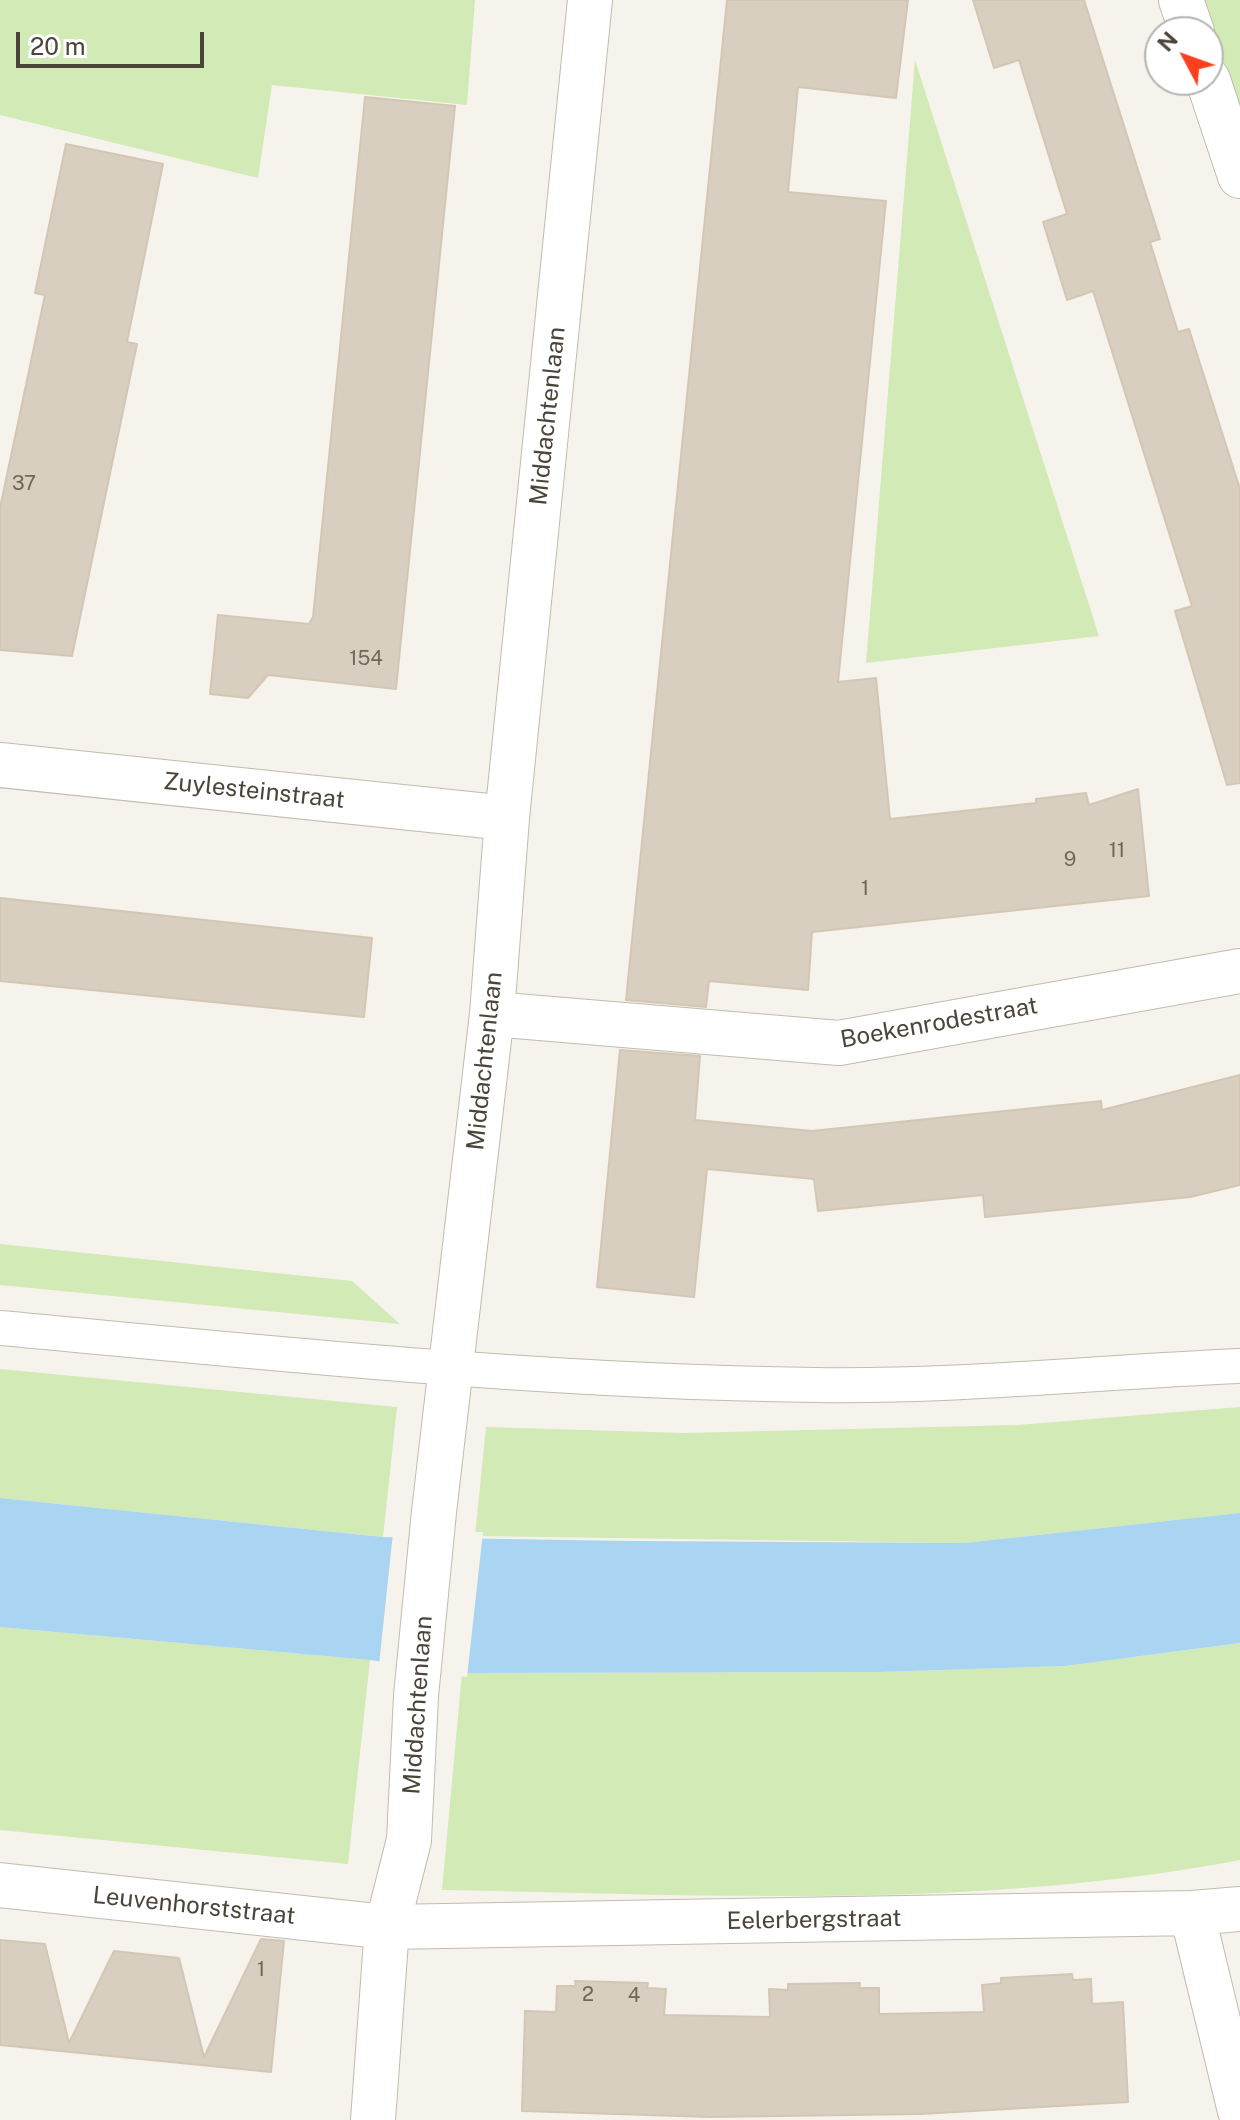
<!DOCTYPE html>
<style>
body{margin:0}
#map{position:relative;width:1240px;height:2120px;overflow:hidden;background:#f6f3ec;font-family:"Public Sans",sans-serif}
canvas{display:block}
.north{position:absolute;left:1144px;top:16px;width:80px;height:80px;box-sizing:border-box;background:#fff;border:2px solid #b7b4b0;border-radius:50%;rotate:311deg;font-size:22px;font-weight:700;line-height:32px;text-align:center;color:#4b4439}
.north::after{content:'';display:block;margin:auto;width:28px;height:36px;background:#fc3f1d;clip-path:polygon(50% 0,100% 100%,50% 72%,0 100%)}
.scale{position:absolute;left:16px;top:32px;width:188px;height:36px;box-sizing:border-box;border:4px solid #4b4439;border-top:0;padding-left:10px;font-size:24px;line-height:28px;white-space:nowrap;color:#4b4439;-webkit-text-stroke:6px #fff;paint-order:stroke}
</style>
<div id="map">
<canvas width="1240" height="2120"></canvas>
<div class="north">N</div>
<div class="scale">20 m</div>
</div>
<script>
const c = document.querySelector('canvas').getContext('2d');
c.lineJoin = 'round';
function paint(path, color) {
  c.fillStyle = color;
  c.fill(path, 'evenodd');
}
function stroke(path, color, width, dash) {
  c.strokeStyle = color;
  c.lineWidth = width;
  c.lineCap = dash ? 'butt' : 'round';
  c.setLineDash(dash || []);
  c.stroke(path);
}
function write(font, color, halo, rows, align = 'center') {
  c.font = font + ' "Public Sans",sans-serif';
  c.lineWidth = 6;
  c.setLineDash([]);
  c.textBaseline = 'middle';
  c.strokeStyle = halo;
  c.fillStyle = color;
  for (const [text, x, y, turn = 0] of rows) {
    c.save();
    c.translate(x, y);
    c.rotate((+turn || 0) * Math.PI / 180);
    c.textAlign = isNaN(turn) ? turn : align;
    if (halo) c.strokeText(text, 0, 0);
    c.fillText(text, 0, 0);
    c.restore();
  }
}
const green = new Path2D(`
 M 0,0 L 475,0 L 467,105 L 272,85 L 258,178 L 0,115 Z
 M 1197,0 L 1240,0 L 1240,136 Z
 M 915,60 L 1099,636 L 866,663 Z
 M 0,1244 L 352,1281 L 400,1324 L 0,1285 Z
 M 0,1369 L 397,1407 L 383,1537 L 0,1498 Z
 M 1240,1407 L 1240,1513 L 964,1543 L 475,1536 L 486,1427 L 683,1433 L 1017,1425 Z
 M 0,1627 L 370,1660 L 348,1864 L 0,1830 Z
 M 1240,1643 L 1240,1860 C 978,1910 708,1895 442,1890 L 462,1673 L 879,1672 L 1065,1666 Z`);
const water = new Path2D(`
 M 0,1498 L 383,1537 L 630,1541 L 964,1543 L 1240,1513 L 1240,1643 L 1065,1666 L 879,1672 L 462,1673 L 370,1660 L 0,1627 Z`);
const pier = new Path2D(`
 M 483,1532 L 467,1677 L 379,1665 L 393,1533 Z`);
const building = new Path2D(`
 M 727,0 L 908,0 L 896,98 L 798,87 L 788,192 L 886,201 L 838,682 L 876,678 L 890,819 L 1036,803 L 1036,799 L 1086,793 L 1089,805 L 1138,789 L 1149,896 L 812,932 L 808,990 L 709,981 L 706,1007 L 626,1000 Z
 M 973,0 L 1084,0 L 1160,239 L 1150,242 L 1178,332 L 1189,329 L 1240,489 L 1240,783 L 1227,785 L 1175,611 L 1192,606 L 1093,291 L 1067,300 L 1043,222 L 1067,214 L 1019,60 L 994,68 Z
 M 365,97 L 455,106 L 396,689 L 268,675 L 248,698 L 210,694 L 218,615 L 309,624 L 313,617 Z
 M 66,144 L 163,164 L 127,342 L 137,344 L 72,656 L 0,650 L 0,508 L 45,295 L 35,293 Z
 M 0,898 L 372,938 L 364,1017 L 0,981 Z
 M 620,1050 L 700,1056 L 695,1120 L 812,1131 L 1101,1101 L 1102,1110 L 1240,1075 L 1240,1185 L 1190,1197 L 985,1217 L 983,1195 L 818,1211 L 814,1179 L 707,1169 L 694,1297 L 597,1287 Z
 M 261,1939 L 284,1941 L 271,2072 L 0,2045 L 0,1940 L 45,1944 L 69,2043 L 114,1951 L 179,1958 L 204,2057 Z
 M 1072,1974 L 1073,1980 L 1091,1979 L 1092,2004 L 1123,2002 L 1128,2102 L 921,2114 L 710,2117 L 522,2111 L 525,2011 L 556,2012 L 557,1986 L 576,1986 L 575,1981 L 648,1983 L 647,1988 L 666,1989 L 664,2015 L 770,2017 L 769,1989 L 788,1990 L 788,1984 L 860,1983 L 859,1988 L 879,1988 L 879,2014 L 984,2012 L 982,1985 L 1001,1983 L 1001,1978 Z`);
const lane = new Path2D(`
 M 0,1328 C 271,1353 543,1382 816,1385 C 957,1387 1099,1372 1240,1366`);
const street = new Path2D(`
 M 1181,0 L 1192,32
 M 1208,80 L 1240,176
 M 0,765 L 507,818
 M 492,1014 L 839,1043 L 1240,971
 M 0,1885 L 387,1927 L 1192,1913 L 1240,1909
 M 1192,1913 L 1240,2111
 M 373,2120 L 387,1927 L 409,1840 L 416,1696 L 434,1512 L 492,1014 L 507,818 L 590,0`);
const numberNames = [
 ["37",24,484],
 ["154",366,659],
 ["11",1117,851],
 ["9",1070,860],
 ["1",865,889],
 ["1",261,1970],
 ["2",588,1995],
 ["4",634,1996]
];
const streetNames = [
 ["Middachtenlaan",548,416,-84],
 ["Zuylesteinstraat",254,791,6],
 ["Boekenrodestraat",939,1023,-10],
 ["Middachtenlaan",485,1061,-84],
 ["Middachtenlaan",418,1705,-86],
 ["Leuvenhorststraat",194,1906,6],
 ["Eelerbergstraat",814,1920,-1]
];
paint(green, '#d2eab5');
paint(water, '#a9d4f2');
paint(pier, '#f6f3ec');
paint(building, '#d8cfc1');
stroke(building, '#d3c7b4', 2);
stroke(lane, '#c2bbae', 36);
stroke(street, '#c2bbae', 46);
stroke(lane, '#fff', 34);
stroke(street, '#fff', 44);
write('20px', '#6e675b', null, numberNames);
write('24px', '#4b4439', '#fff', streetNames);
</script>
